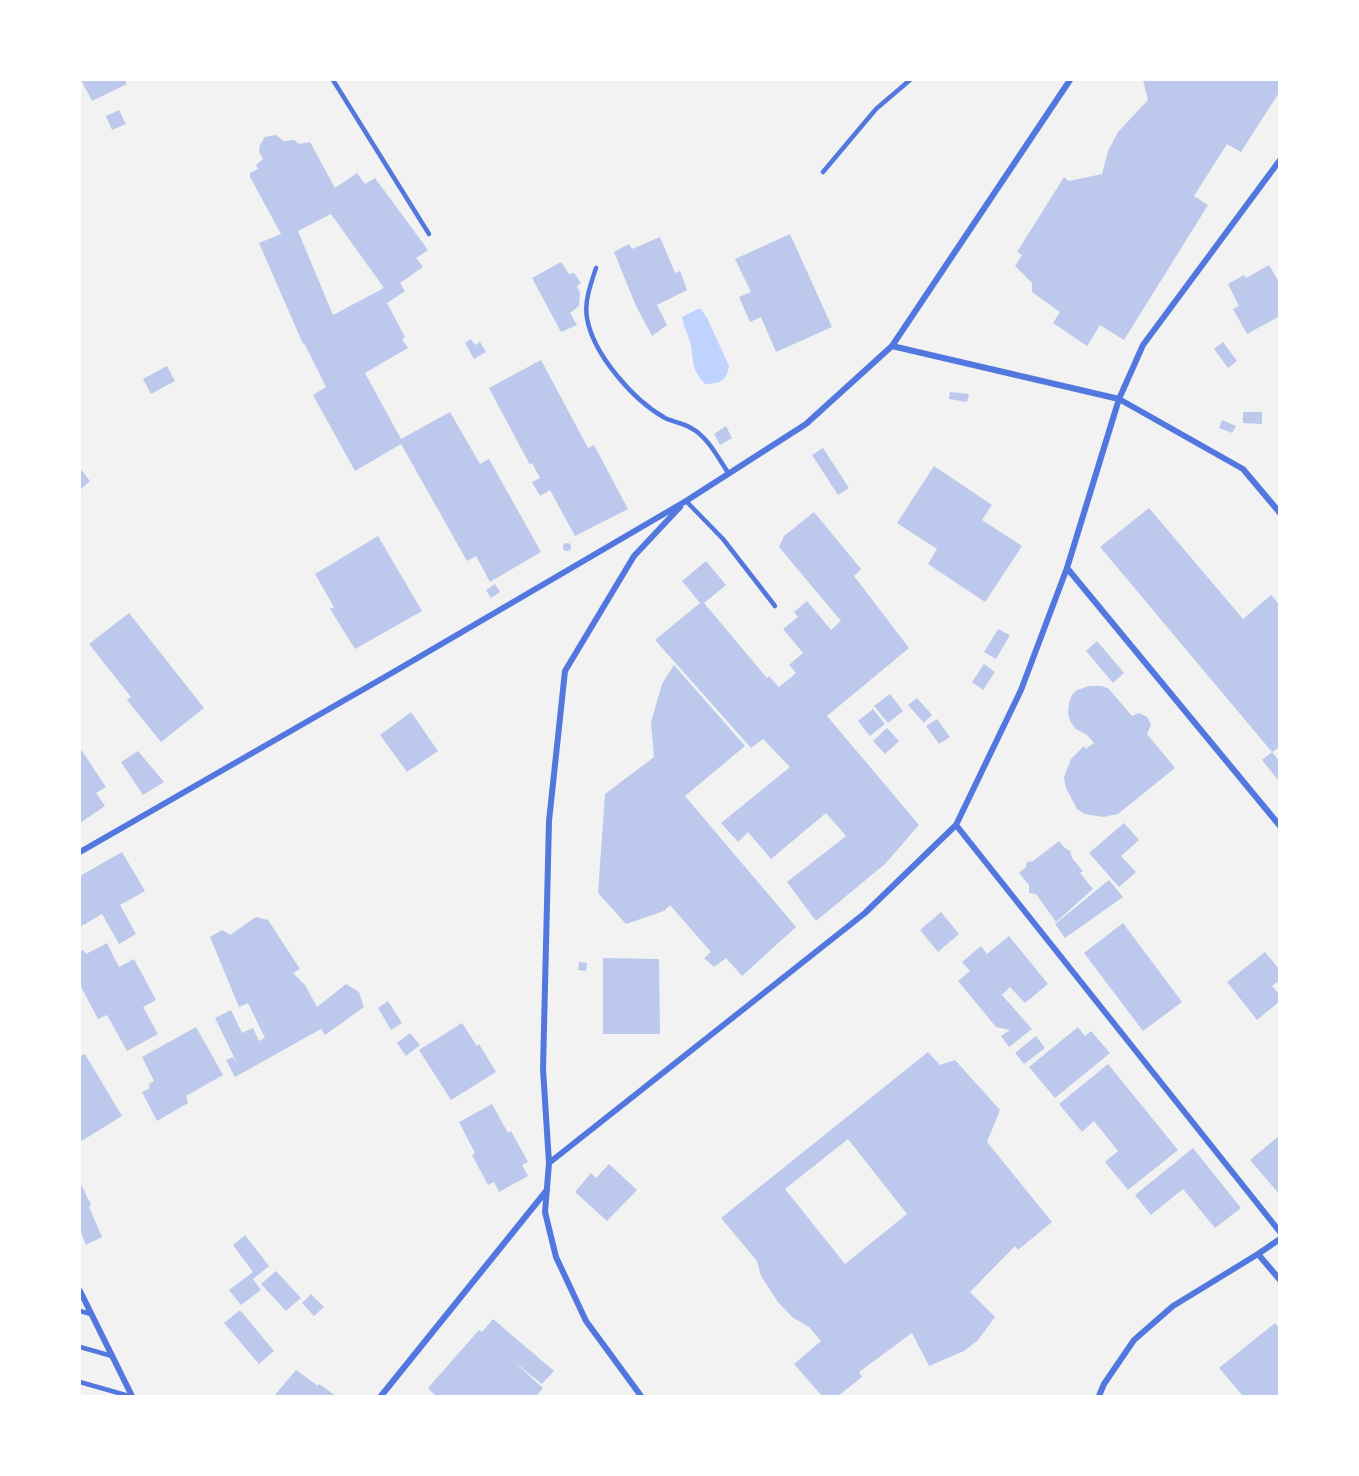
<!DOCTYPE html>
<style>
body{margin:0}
#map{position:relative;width:1359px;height:1476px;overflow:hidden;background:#f2f2f2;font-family:"Fira Sans Condensed",sans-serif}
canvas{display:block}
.frame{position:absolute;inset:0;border:81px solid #fff;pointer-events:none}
</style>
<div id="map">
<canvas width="1359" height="1476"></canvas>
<div class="frame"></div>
</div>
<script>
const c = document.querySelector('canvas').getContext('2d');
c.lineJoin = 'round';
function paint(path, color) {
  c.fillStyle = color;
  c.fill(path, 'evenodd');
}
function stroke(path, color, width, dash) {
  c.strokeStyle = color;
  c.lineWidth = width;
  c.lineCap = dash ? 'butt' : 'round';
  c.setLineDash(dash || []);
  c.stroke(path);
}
const water = new Path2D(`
 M 698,309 L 701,309 L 707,318 L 729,366 C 727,381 719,384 705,384 C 691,369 694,363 691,345 C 689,335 683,327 682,317 Z`);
const building = new Path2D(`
 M 81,80 L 125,80 L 127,84 L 92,101 Z
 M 1143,80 L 1280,80 L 1280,91 L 1241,152 L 1227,144 L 1194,196 L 1208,205 L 1124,340 L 1100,325 L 1087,346 L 1053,323 L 1060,312 L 1032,292 L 1032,283 L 1015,266 L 1022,255 L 1017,252 L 1064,177 L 1069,181 L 1102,174 L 1108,151 L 1118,132 L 1148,100 Z
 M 119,110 L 126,124 L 112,130 L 106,116 Z
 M 276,135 L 284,141 L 294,140 L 299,144 L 310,142 L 335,188 L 357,173 L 365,184 L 375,178 L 428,250 L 416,258 L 423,267 L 400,283 L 405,291 L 387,303 L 405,337 L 402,339 L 408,348 L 365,373 L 401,439 L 450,412 L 480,464 L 489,459 L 541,552 L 490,582 L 476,556 L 467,561 L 401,444 L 355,471 L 313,395 L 326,387 L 304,343 L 303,344 L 259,243 L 281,234 L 250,177 L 250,173 L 258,169 L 256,165 L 263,159 L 259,152 L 260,145 L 265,137 ZM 331,214 L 384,288 L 333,315 L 298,231 Z
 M 790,234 L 832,327 L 776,352 L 761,317 L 750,322 L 739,297 L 751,292 L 735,259 Z
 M 660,237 L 675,273 L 680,271 L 687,290 L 657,305 L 667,325 L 652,336 L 636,306 L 614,252 L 629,244 L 632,249 Z
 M 561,262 L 569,274 L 574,273 L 581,283 L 577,286 L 580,293 L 579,306 L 570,313 L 577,325 L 561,332 L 532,278 Z
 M 1269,265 L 1280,284 L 1280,316 L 1247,334 L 1233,309 L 1239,306 L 1228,284 L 1244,275 L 1246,278 Z
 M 471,339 L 475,345 L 480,342 L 486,352 L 474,359 L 465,343 Z
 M 1223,342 L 1237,361 L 1228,368 L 1214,349 Z
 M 541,360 L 588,448 L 594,445 L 628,509 L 575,536 L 550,490 L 540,496 L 532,482 L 540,478 L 532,463 L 530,465 L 489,388 Z
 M 167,366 L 175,381 L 151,394 L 143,379 Z
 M 950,392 L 969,394 L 967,402 L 949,399 Z
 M 1243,412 L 1262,412 L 1262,424 L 1243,423 Z
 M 1222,420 L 1236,426 L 1232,433 L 1219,428 Z
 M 726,426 L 732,438 L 720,445 L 714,434 Z
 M 823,448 L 849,488 L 838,495 L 812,455 Z
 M 934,466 L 992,505 L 982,520 L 1022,546 L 985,602 L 928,564 L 937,549 L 897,523 Z
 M 80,468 L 90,481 L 80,490 Z
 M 1149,508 L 1243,619 L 1271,595 L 1280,605 L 1280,747 L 1272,752 L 1100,547 Z
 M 814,512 L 861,569 L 854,576 L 909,648 L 827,716 L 919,825 L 885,864 L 816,921 L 787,882 L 846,836 L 826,813 L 771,859 L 748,832 L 738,842 L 721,823 L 790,767 L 763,739 L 751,748 L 655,640 L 700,603 L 682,581 L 706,561 L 726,585 L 704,603 L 767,678 L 769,676 L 779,687 L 796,673 L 789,665 L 803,653 L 783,629 L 798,617 L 794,612 L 807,601 L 831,630 L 841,621 L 779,547 L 784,536 Z
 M 378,536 L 422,611 L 355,649 L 330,609 L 334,607 L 315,574 Z
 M563 547a4 4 0 1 1 8 0a4 4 0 1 1-8 0Z
 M 495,584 L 500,592 L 491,598 L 486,590 Z
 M 129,613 L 204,708 L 161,742 L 127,700 L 131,697 L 89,644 Z
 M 998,629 L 1010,635 L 996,659 L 984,652 Z
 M 1097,641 L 1124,673 L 1113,683 L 1086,651 Z
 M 984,664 L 995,672 L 983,690 L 972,682 Z
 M 674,665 L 745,746 L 685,796 L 796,927 L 742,976 L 726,958 L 714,967 L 704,958 L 711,952 L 670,905 L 664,911 L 626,924 L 598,893 L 605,794 L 654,757 L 651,722 L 662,684 Z
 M 1101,686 L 1108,688 L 1132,716 L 1139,713 L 1147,717 L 1151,725 L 1147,734 L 1175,768 L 1118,814 L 1103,817 L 1085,814 L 1077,809 L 1066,788 L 1064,777 L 1071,759 L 1084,746 L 1086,749 L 1094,743 L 1087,735 L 1076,729 L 1071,723 L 1068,714 L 1069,703 L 1072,695 L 1077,690 L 1089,686 Z
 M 890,694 L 903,711 L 888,723 L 874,706 Z
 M 917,698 L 932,715 L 924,723 L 908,705 Z
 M 873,709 L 885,724 L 870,736 L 858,721 Z
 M 411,712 L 438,751 L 407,772 L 380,735 Z
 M 937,719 L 950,737 L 939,744 L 926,726 Z
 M 887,728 L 899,741 L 885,754 L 873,741 Z
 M 80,748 L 106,787 L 96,793 L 105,806 L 80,823 Z
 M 138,751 L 164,782 L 143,795 L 121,762 Z
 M 1272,752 L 1280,762 L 1280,779 L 1278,780 L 1262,760 Z
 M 1124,823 L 1139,840 L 1121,856 L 1136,872 L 1119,887 L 1089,853 Z
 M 1059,841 L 1065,848 L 1070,851 L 1072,858 L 1083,871 L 1080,873 L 1093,889 L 1056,922 L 1036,894 L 1029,893 L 1029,885 L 1019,873 L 1026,867 L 1027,862 L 1033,861 Z
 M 122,852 L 145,891 L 120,905 L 136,934 L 119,944 L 102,914 L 80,927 L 80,876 Z
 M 1109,880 L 1123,897 L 1065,938 L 1055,924 Z
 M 941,912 L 959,934 L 938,952 L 920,930 Z
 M 256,917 L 268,920 L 300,969 L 293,973 L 305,985 L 317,1007 L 346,984 L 359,992 L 364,1007 L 325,1035 L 321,1029 L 235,1077 L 226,1060 L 233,1057 L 237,1063 L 215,1018 L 231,1010 L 242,1033 L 253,1028 L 259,1041 L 265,1038 L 248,1003 L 239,1007 L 210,937 L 222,930 L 230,935 Z
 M 1123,923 L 1182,1002 L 1143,1031 L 1084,953 Z
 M 1009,936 L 1048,984 L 1025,1003 L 1010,987 L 1002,995 L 1032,1029 L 1009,1047 L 1001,1036 L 1010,1030 L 996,1027 L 958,981 L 970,971 L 962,962 L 981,946 L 987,954 Z
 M 107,943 L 119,967 L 134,959 L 156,1000 L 143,1007 L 158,1034 L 127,1051 L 107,1015 L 98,1019 L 80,985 L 80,952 L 83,950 L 86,954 Z
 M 1265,952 L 1280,970 L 1280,980 L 1272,986 L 1280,995 L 1280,1001 L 1257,1020 L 1227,982 Z
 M 603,958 L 659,959 L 660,1034 L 603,1034 Z
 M 579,962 L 587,963 L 586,971 L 578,970 Z
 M 388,1001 L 402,1023 L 391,1030 L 378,1008 Z
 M 462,1023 L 477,1046 L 479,1044 L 496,1072 L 451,1100 L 419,1050 Z
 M 196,1027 L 223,1075 L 186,1096 L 188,1103 L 157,1121 L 142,1092 L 150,1088 L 149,1084 L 154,1081 L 142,1057 Z
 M 1078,1027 L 1085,1036 L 1091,1031 L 1110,1053 L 1055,1098 L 1029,1067 Z
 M 410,1033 L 420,1045 L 406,1056 L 397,1043 Z
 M 1036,1036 L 1045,1048 L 1024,1064 L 1015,1053 Z
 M 928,1052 L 940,1065 L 955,1060 L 1000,1110 L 987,1142 L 1052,1222 L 1018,1250 L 1015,1246 L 970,1292 L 995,1317 L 978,1340 L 964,1351 L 929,1366 L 912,1333 L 859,1372 L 862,1377 L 838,1396 L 822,1396 L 794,1364 L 821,1341 L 809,1327 L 792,1317 L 778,1302 L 761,1276 L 757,1261 L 721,1218 ZM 848,1139 L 907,1214 L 845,1264 L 785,1189 Z
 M 85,1054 L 122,1116 L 80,1142 L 80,1056 Z
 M 1108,1064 L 1178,1150 L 1128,1190 L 1105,1162 L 1118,1151 L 1094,1121 L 1082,1132 L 1059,1104 Z
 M 492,1104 L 508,1133 L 511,1131 L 528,1162 L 522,1165 L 528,1176 L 499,1192 L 494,1182 L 488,1185 L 472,1155 L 475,1153 L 459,1122 Z
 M 1280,1135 L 1280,1195 L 1250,1160 Z
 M 1193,1148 L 1241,1208 L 1215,1228 L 1183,1189 L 1151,1215 L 1135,1195 Z
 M 609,1164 L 637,1190 L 607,1221 L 575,1192 L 591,1173 L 596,1178 Z
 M 80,1182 L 91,1205 L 89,1207 L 102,1237 L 86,1245 L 80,1230 Z
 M 245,1235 L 269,1266 L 253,1279 L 261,1290 L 241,1305 L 229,1290 L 253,1272 L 233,1245 Z
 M 276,1271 L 301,1298 L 286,1311 L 261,1284 Z
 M 311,1294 L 324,1307 L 314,1316 L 302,1303 Z
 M 240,1310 L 274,1351 L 259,1364 L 224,1323 Z
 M 493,1319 L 554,1371 L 542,1384 L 513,1361 L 543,1388 L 536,1396 L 436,1396 L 428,1388 L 479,1330 L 482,1332 Z
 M 1275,1323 L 1280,1329 L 1280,1396 L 1243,1396 L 1219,1368 Z
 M 296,1370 L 318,1386 L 319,1384 L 336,1396 L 274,1396 Z`);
const service = new Path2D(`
 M 333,80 L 429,234
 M 823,172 L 876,109 L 910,80
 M 596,268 C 591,283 584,302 587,318 C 593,354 633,400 665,418 C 673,422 683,423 691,428 C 708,437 718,458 729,474
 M 686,501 L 723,539 L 775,606
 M 80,1311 L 91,1314
 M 80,1347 L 112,1356
 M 80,1382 L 129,1396`);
const minor = new Path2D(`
 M 892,346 L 1119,399 L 1243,469 L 1280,513
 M 1067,568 L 1280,826
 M 956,825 L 1280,1232
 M 80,852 L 397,670 L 686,501 L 806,424 L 892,346 L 1070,80
 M 549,1163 L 865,913 L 956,825 L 1021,690 L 1067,568 L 1119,399 L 1143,345 L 1280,160
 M 1258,1254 L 1280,1280
 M 80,1291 L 132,1396
 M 381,1396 L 547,1190
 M 641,1396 L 586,1321 L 556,1257 L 545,1212 L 549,1163 L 543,1069 L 549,821 L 565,671 L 634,556 L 680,507
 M 1099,1396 L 1104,1384 L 1134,1340 L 1173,1306 L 1258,1254 L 1280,1239`);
paint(water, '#bfd3fe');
paint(building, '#bdc9ec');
stroke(service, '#5277de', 4.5);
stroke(minor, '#5277de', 6);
</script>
